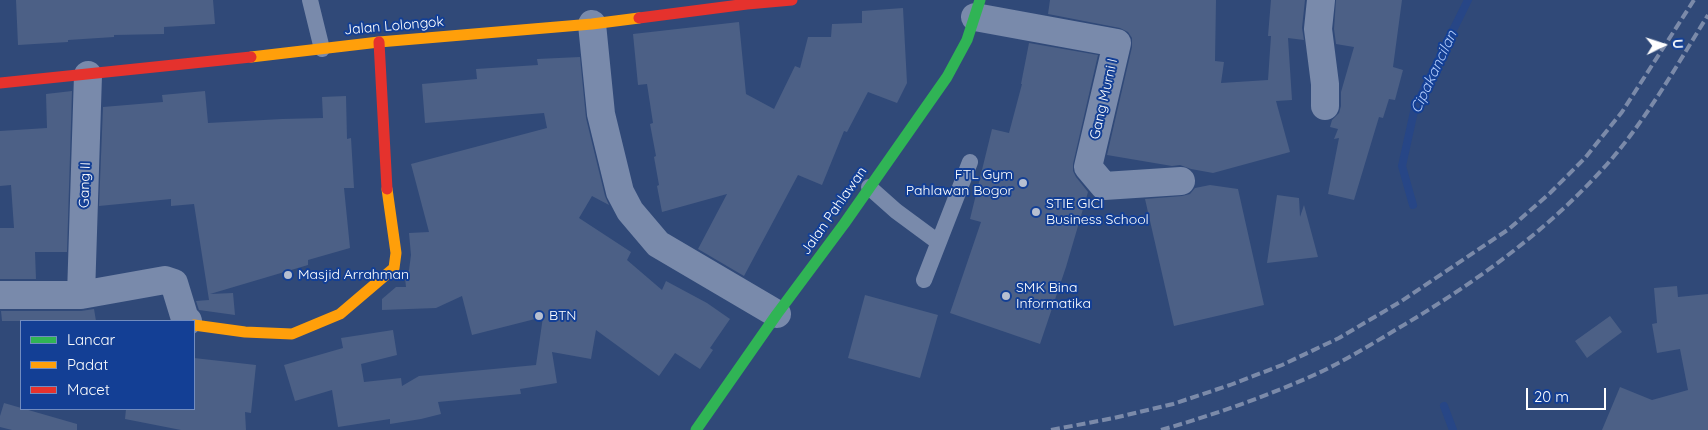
<!DOCTYPE html>
<style>
body{margin:0}
#map{position:relative;width:1708px;height:430px;overflow:hidden;background:#304978;font-family:Quicksand,sans-serif}
canvas{display:block}
.legend{position:absolute;left:20px;top:320px;width:175px;height:90px;box-sizing:border-box;background:#133f95;border:1px solid #718cbf;margin:0;padding:6px 9px;list-style:none;font-size:15px;color:#fff}
.legend li{display:flex;align-items:center;gap:10px;height:25px}
.legend b{width:25px;border:1px solid #718cbf}
.north{position:absolute;left:1638px;top:20px;width:50px;height:50px;-webkit-text-stroke:4px #133f95;paint-order:stroke;rotate:86deg;font-size:14px;font-weight:700;line-height:20px;text-align:center;color:#fff}
.north::after{content:'';display:block;margin:auto;width:18px;height:22px;background:#fff;clip-path:polygon(50% 0,100% 100%,50% 72%,0 100%)}
.scale{position:absolute;left:1526px;top:388px;width:80px;height:22px;box-sizing:border-box;border:2px solid #fff;border-top:0;padding-left:6px;font-size:15px;line-height:18px;white-space:nowrap;color:#fff;-webkit-text-stroke:4px #133f95;paint-order:stroke}
</style>
<div id="map">
<canvas width="1708" height="430"></canvas>
<ul class="legend">
<li><b style="height:6px;background:#30b455"></b>Lancar</li>
<li><b style="height:6px;background:#ff9f0a"></b>Padat</li>
<li><b style="height:6px;background:#e5322d"></b>Macet</li>
</ul>
<div class="north">U</div>
<div class="scale">20 m</div>
</div>
<script>
const c = document.querySelector('canvas').getContext('2d');
c.lineJoin = 'round';
function stroke(path, color, width, dash) {
  c.strokeStyle = color;
  c.lineWidth = width;
  c.lineCap = dash ? 'butt' : 'round';
  c.setLineDash(dash || []);
  c.stroke(path);
}
function paint(path, color) {
  c.fillStyle = color;
  c.fill(path, 'evenodd');
}
function write(font, color, halo, rows, align = 'center') {
  c.font = font + ' Quicksand,sans-serif';
  c.lineWidth = 4;
  c.setLineDash([]);
  c.textBaseline = 'middle';
  c.strokeStyle = halo;
  c.fillStyle = color;
  for (const [text, x, y, turn = 0] of rows) {
    c.save();
    c.translate(x, y);
    c.rotate((+turn || 0) * Math.PI / 180);
    c.textAlign = isNaN(turn) ? turn : align;
    if (halo) c.strokeText(text, 0, 0);
    c.fillText(text, 0, 0);
    c.restore();
  }
}
const stream = new Path2D(`
 M 1413,205 L 1402,166 L 1415,107 L 1468,0
 M 1444,406 L 1453,430`);
const building = new Path2D(`
 M 16,0 L 213,0 L 215,24 L 164,27 L 164,34 L 114,35 L 114,37 L 68,40 L 68,42 L 18,45 Z
 M 1050,0 L 1216,0 L 1215,61 L 1224,62 L 1221,83 L 1268,80 L 1271,36 L 1268,36 L 1271,0 L 1305,0 L 1302,28 L 1304,40 L 1288,38 L 1292,100 L 1276,101 L 1290,152 L 1213,173 L 1191,169 L 1180,165 L 1172,166 L 1107,155 L 1132,47 L 1132,38 L 1128,32 L 1120,28 L 1048,14 Z
 M 1336,0 L 1402,0 L 1393,67 L 1403,70 L 1395,100 L 1389,99 L 1383,118 L 1379,117 L 1354,200 L 1328,194 L 1339,138 L 1334,139 L 1338,129 L 1330,127 L 1332,120 L 1339,113 L 1341,106 L 1341,92 L 1354,47 L 1336,44 L 1334,29 Z
 M 903,8 L 907,83 L 897,103 L 868,92 L 847,132 L 844,131 L 822,185 L 798,175 L 744,276 L 698,249 L 727,194 L 662,212 L 657,186 L 659,185 L 654,157 L 656,156 L 650,124 L 653,123 L 647,84 L 638,85 L 633,34 L 739,22 L 746,94 L 774,109 L 795,66 L 800,68 L 808,37 L 831,37 L 832,24 L 862,23 L 862,11 Z
 M 1029,43 L 1098,55 L 1073,164 L 1073,171 L 1076,177 L 1088,192 L 1066,267 L 1040,344 L 950,313 L 981,222 L 970,219 L 992,129 L 1009,133 L 1022,84 L 1021,84 Z
 M 580,57 L 586,118 L 605,196 L 609,205 L 592,196 L 579,218 L 631,252 L 627,260 L 662,290 L 666,281 L 707,303 L 730,319 L 710,348 L 713,350 L 700,369 L 675,353 L 659,376 L 596,330 L 591,359 L 552,352 L 557,383 L 520,389 L 521,394 L 438,402 L 441,414 L 421,419 L 390,424 L 390,419 L 338,427 L 332,390 L 295,401 L 284,365 L 343,348 L 341,338 L 393,330 L 397,355 L 361,364 L 364,382 L 401,378 L 402,386 L 419,376 L 536,365 L 543,317 L 472,335 L 462,296 L 436,308 L 382,310 L 382,299 L 396,287 L 406,287 L 405,278 L 409,270 L 411,255 L 409,233 L 429,232 L 411,164 L 547,128 L 544,113 L 425,123 L 422,84 L 477,79 L 476,69 L 538,65 L 537,59 Z
 M 72,91 L 67,252 L 35,252 L 36,279 L 0,279 L 0,228 L 14,228 L 11,185 L 0,186 L 0,131 L 47,128 L 46,94 Z
 M 205,91 L 208,123 L 282,119 L 323,118 L 322,97 L 346,96 L 347,139 L 351,138 L 354,188 L 344,188 L 350,248 L 308,260 L 308,265 L 210,294 L 233,293 L 235,315 L 199,310 L 196,301 L 209,300 L 194,204 L 171,206 L 171,199 L 99,206 L 103,107 L 163,102 L 162,95 Z
 M 1210,185 L 1238,189 L 1264,305 L 1174,326 L 1145,199 L 1182,196 L 1190,194 L 1195,188 Z
 M 1277,195 L 1299,198 L 1300,217 L 1304,205 L 1318,257 L 1267,263 Z
 M 1677,286 L 1678,297 L 1708,294 L 1708,430 L 1602,430 L 1620,387 L 1652,400 L 1688,390 L 1680,349 L 1657,353 L 1652,324 L 1657,323 L 1654,288 Z
 M 865,295 L 938,315 L 920,378 L 848,358 Z
 M 94,309 L 96,321 L 2,321 L 1,311 L 81,311 Z
 M 1610,316 L 1622,332 L 1587,358 L 1575,341 Z
 M 194,358 L 256,365 L 251,413 L 245,412 L 246,430 L 181,430 L 125,419 L 126,409 L 194,409 Z
 M 4,403 L 77,424 L 77,430 L 12,430 L 0,427 L 0,416 Z`);
const lane = new Path2D(`
 M 310,0 L 322,49
 M 869,187 L 896,211 L 938,242
 M 924,280 L 970,162`);
const street = new Path2D(`
 M 1321,0 L 1318,29 L 1325,84 L 1325,106
 M 975,17 L 1117,43 L 1088,167 L 1104,186 L 1181,181
 M 592,24 L 601,114 L 620,192 L 630,211 L 658,244 L 777,314
 M 0,295 L 81,295 L 165,280 L 174,283 L 185,319 L 188,321
 M 81,295 L 88,75`);
const fast = new Path2D(`
 M 696,430 L 777,314 L 844,224 L 947,77 L 967,40 L 980,0`);
const slow = new Path2D(`
 M 251,57 L 379,42 L 592,24 L 639,18
 M 194,325 L 245,332 L 292,334 L 340,314 L 394,268 L 396,253 L 387,189`);
const jam = new Path2D(`
 M 639,18 L 747,4 L 792,0
 M 379,42 L 387,189
 M 0,83 L 251,57`);
const rail = new Path2D(`
 M 1051,430 L 1114,418 L 1173,404 L 1230,385 L 1282,365 L 1339,338 L 1400,302 L 1509,229 L 1550,193 L 1585,158 L 1622,112 L 1694,0
 M 1161,430 C 1213,415 1265,397 1314,375 C 1343,362 1370,345 1397,329 C 1475,283 1549,230 1609,162 C 1648,117 1677,65 1708,15`);
const markers = [
 [1023,183,5,"#b7bfd0"],
 [1036,212,5,"#b7bfd0"],
 [288,275,5,"#b7bfd0"],
 [1006,296,5,"#b7bfd0"],
 [539,316,5,"#b7bfd0"]
];
const streetNames = [
 ["Jalan Lolongok",394,26,-5],
 ["Gang Murni I",1104,99,-77],
 ["Gang II",85,185,-88],
 ["Jalan Pahlawan",834,211,-55]
];
const poiNames = [
 ["FTL Gym",1013,175,"right"],
 ["Pahlawan Bogor",1013,191,"right"],
 ["STIE GICI",1046,204],
 ["Business School",1046,220],
 ["Masjid Arrahman",298,275],
 ["SMK Bina",1016,288],
 ["Informatika",1016,304],
 ["BTN",549,316]
];
const waterNames = [
 ["Cipakancilan",1434,72,-65]
];
stroke(stream, '#274686', 8);
paint(building, '#4c6086');
stroke(lane, '#798aab', 16);
stroke(street, '#798aab', 28);
stroke(fast, '#30b455', 11);
stroke(slow, '#ff9f0a', 11);
stroke(jam, '#e5322d', 11);
stroke(rail, '#7b8aa9', 4, [9, 4]);
for (const [x, y, r, color] of markers) {
  const dot = new Path2D();
  dot.arc(x, y, r, 0, 2 * Math.PI);
  c.fillStyle = color;
  c.fill(dot);
  stroke(dot, '#133f95', 2);
}
write('14px', '#fff', '#133f95', streetNames);
write('14px', '#fff', '#133f95', poiNames, 'left');
write('italic 15px', '#afc9f9', '#133f95', waterNames);
</script>
